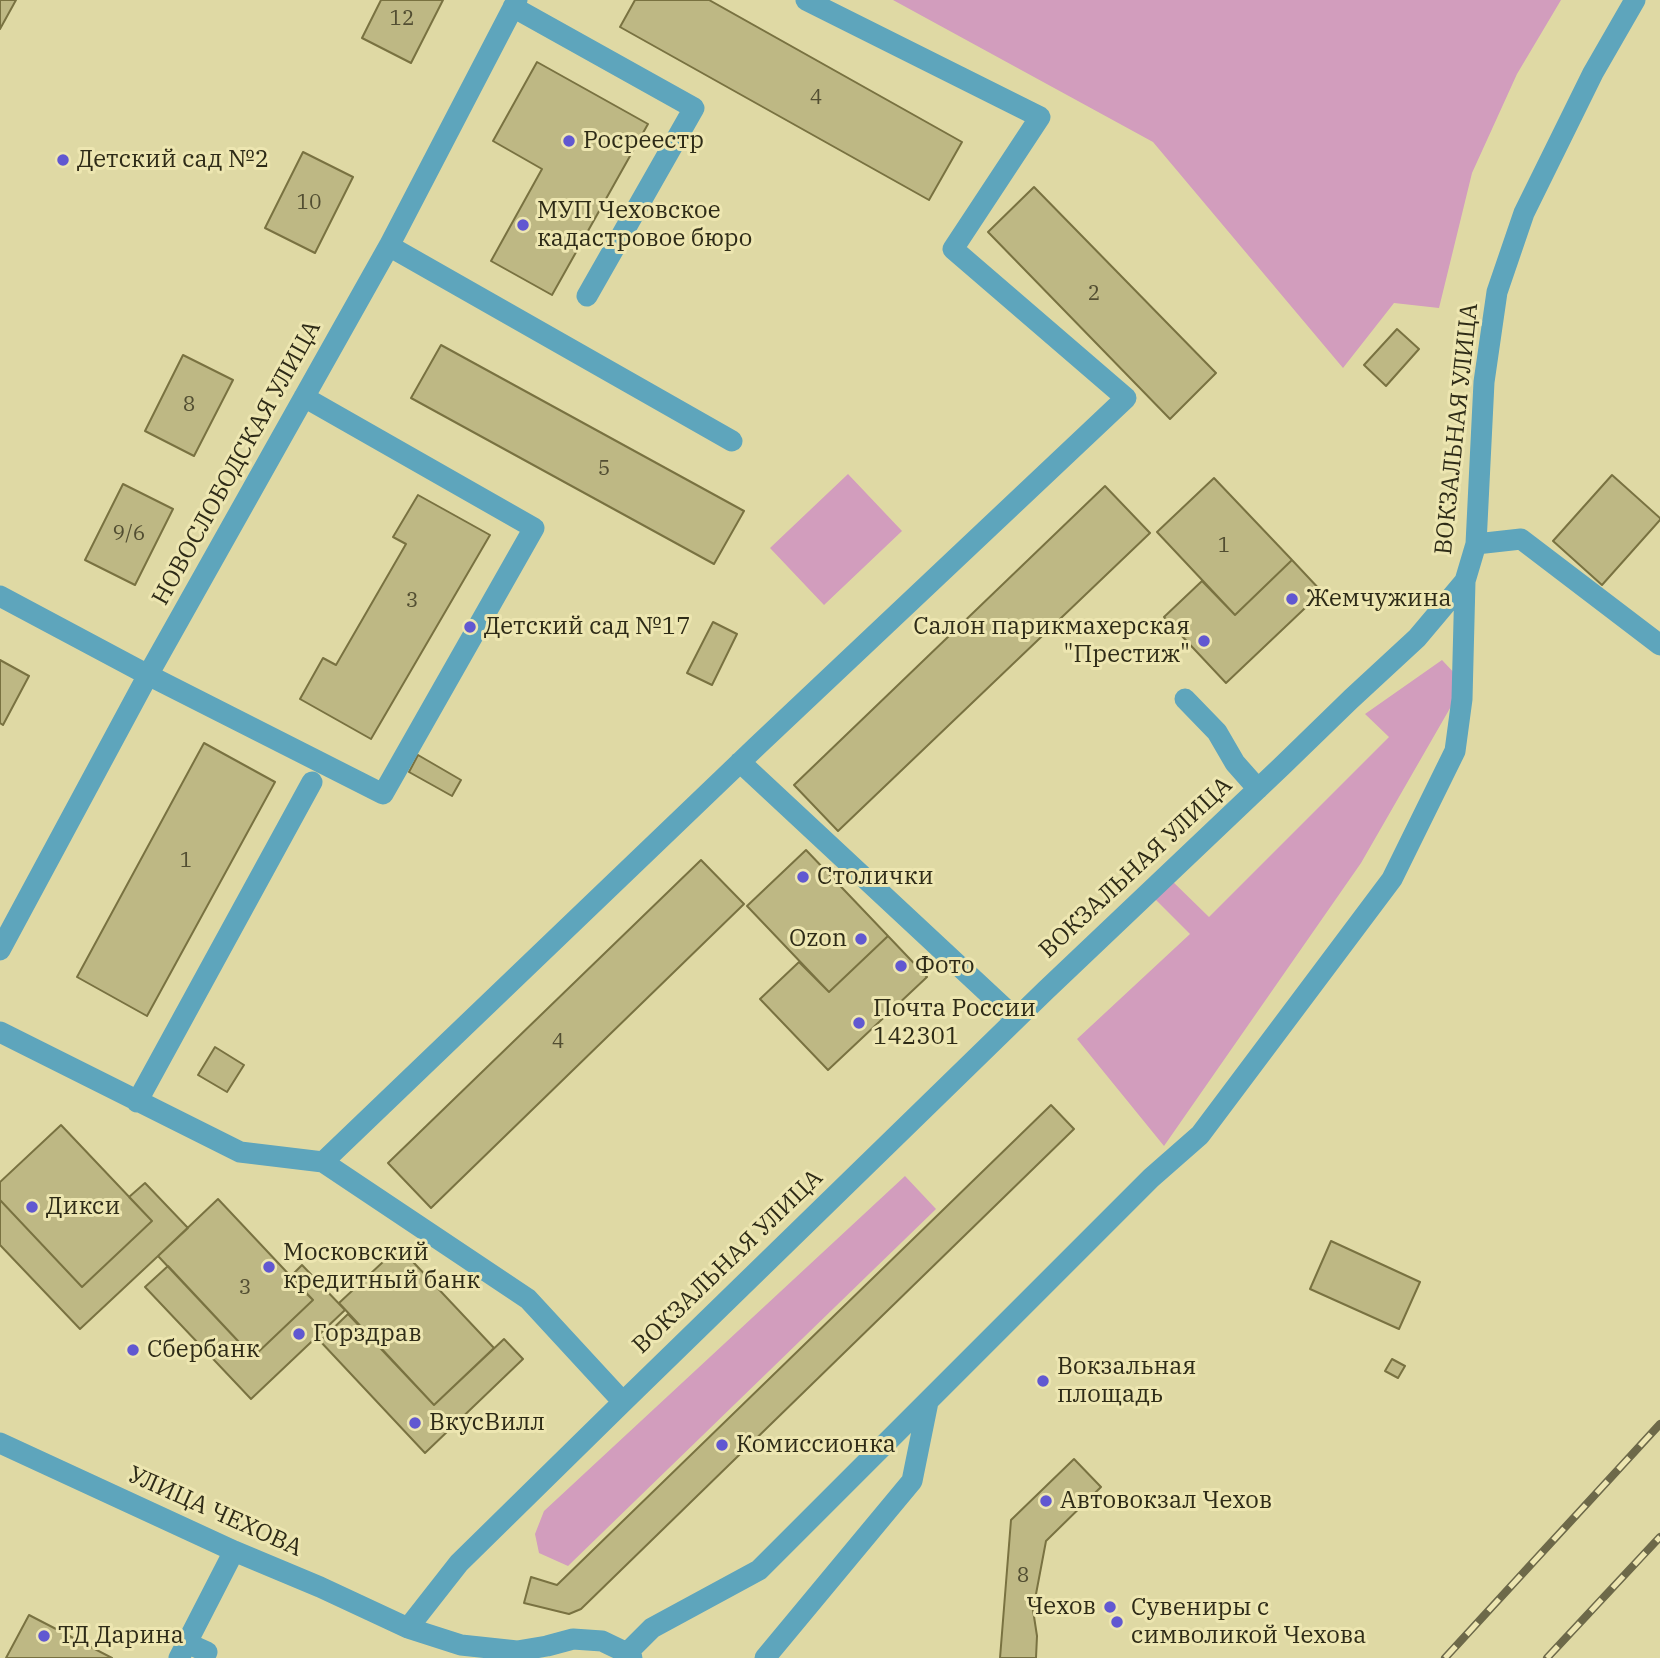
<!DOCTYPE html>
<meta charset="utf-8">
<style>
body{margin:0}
canvas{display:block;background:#dfd9a4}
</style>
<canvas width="1660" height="1658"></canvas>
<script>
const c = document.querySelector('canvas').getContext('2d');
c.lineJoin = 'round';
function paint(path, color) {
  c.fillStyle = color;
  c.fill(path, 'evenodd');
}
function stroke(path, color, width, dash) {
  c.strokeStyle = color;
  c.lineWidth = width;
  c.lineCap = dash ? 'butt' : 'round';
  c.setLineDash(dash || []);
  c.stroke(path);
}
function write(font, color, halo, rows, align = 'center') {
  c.font = font + ' "IBM Plex Serif",serif';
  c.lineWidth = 6;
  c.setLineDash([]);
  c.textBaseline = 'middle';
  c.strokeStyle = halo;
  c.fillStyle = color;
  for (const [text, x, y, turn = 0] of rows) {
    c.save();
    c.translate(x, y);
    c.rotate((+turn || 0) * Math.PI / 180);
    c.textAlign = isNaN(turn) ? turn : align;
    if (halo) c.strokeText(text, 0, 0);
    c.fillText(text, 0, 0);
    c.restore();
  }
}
const green = new Path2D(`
 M 893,0 L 1561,0 L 1517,74 L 1472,173 L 1439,308 L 1394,303 L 1343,368 L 1153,142 Z
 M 848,474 L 902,531 L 824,605 L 770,548 Z
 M 1442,660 L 1458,677 L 1453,703 L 1361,863 L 1164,1146 L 1077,1039 L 1190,934 L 1148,892 L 1166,875 L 1209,917 L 1389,737 L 1365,714 Z
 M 905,1176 L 936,1209 L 568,1566 L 539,1553 L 535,1534 L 544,1511 Z`);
const building = new Path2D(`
 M 0,0 L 16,0 L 0,29 Z
 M 381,0 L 443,0 L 411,63 L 362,38 Z
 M 635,0 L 709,0 L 962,142 L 929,200 L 620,27 Z
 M 537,62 L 648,124 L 552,295 L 491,261 L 542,169 L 493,141 Z
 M 303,152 L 353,177 L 315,253 L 265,228 Z
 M 1034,187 L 1216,373 L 1170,419 L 988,232 Z
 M 1397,329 L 1419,349 L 1386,386 L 1364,365 Z
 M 441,345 L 744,511 L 714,564 L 411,398 Z
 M 183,355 L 233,380 L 194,456 L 145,431 Z
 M 1612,475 L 1660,518 L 1660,520 L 1602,585 L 1553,541 Z
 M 1214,478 L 1292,560 L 1235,615 L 1157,532 Z
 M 123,484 L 173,509 L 135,585 L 85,560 Z
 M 1105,486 L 1150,533 L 838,831 L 794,785 Z
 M 418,495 L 490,535 L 371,739 L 300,699 L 323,658 L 336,665 L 406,544 L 393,537 Z
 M 1292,560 L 1322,592 L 1226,683 L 1164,617 L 1202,581 L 1235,615 Z
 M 713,622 L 737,634 L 712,685 L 687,673 Z
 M 0,660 L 29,676 L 3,725 L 0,723 Z
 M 204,743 L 275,782 L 147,1016 L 77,977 Z
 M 418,755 L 461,780 L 452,796 L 409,772 Z
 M 806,850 L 888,936 L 829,992 L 747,906 Z
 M 701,860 L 744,904 L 431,1208 L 388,1163 Z
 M 888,936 L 927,977 L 828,1070 L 760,999 L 799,962 L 829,992 Z
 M 215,1047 L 244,1065 L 227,1092 L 198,1075 Z
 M 1051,1105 L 1074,1129 L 581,1609 L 569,1614 L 524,1603 L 531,1577 L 557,1585 Z
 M 61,1125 L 152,1221 L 82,1287 L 0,1200 L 0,1182 Z
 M 145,1183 L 188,1228 L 80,1329 L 0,1245 L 0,1200 L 82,1287 L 152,1221 L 129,1197 Z
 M 218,1199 L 313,1300 L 253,1357 L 158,1256 Z
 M 1331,1241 L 1420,1282 L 1399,1329 L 1310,1289 Z
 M 399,1247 L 494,1348 L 434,1405 L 339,1303 Z
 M 302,1265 L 345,1310 L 251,1399 L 145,1287 L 168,1266 L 253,1357 L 313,1300 L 290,1277 Z
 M 348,1314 L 434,1405 L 504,1339 L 523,1359 L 425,1453 L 320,1341 Z
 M 1392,1359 L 1405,1366 L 1398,1378 L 1385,1371 Z
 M 1074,1459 L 1101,1487 L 1046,1541 L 1033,1610 L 1037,1636 L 1036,1658 L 1000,1658 L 1011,1520 Z
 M 29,1615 L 112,1658 L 6,1658 Z`);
const minor = new Path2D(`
 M 513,7 L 694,108 L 587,296
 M 389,246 L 732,441
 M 1476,544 L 1521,539 L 1660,645
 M 0,596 L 148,675 L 383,794 L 534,528 L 304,397
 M 1185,699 L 1217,732 L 1235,763 L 1258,789
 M 740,762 L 1016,1019
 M 0,950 L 148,675 L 389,246 L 517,0
 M 0,1032 L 240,1152 L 323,1162 L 528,1299 L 623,1402
 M 137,1102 L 312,782
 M 323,1162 L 756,747 L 1126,398 L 953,249 L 1040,117 L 806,0
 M 0,1443 L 234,1551 L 320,1587 L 408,1628 L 461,1645 L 517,1651 L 547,1646 L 573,1639 L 602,1641 L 627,1653 L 632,1658
 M 408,1628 L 459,1563 L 623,1402 L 1045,991 L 1282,766 L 1351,699 L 1417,638 L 1465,581 L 1476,544 L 1484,382 L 1497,292 L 1524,213 L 1593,73 L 1635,0
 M 187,1643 L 207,1652
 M 627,1653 L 652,1628 L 759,1570 L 1151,1178 L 1200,1135 L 1392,879 L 1455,751 L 1462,699 L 1465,581
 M 179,1658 L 234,1551
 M 765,1658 L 912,1481 L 928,1402`);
const rail = new Path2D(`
 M 1445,1658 L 1660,1424
 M 1547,1658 L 1660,1537`);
const markers = [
 [569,141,7,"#6158d1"],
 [63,160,7,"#6158d1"],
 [523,225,7,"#6158d1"],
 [1292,599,7,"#6158d1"],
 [470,627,7,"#6158d1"],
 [1204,641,7,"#6158d1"],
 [803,877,7,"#6158d1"],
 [861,939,7,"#6158d1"],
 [901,966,7,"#6158d1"],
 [859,1023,7,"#6158d1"],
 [32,1207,7,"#6158d1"],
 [269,1267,7,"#6158d1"],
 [299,1334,7,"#6158d1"],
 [133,1350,7,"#6158d1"],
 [1043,1381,7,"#6158d1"],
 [415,1423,7,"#6158d1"],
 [722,1445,7,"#6158d1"],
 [1046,1501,7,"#6158d1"],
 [1110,1607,7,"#6158d1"],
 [1117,1622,7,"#6158d1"],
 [44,1636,7,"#6158d1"]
];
const numberNames = [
 ["12",402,19],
 ["4",816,98],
 ["10",309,203],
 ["2",1094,294],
 ["8",189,405],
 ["5",604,469],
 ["9/6",129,534],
 ["1",1224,546],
 ["3",412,601],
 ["1",186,861],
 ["4",558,1042],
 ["3",245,1288],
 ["8",1023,1576]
];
const poiNames = [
 ["Росреестр",583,141],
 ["Детский сад №2",77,160],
 ["МУП Чеховское",537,211],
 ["кадастровое бюро",537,239],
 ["Жемчужина",1306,599],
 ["Детский сад №17",484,627],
 ["Салон парикмахерская",1190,627,"right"],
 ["\"Престиж\"",1190,655,"right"],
 ["Столички",817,877],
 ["Ozon",847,939,"right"],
 ["Фото",915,966],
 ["Почта России",873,1009],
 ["142301",873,1037],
 ["Дикси",46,1207],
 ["Московский",283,1253],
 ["кредитный банк",283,1281],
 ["Горздрав",313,1334],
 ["Сбербанк",147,1350],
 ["Вокзальная",1057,1367],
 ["площадь",1057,1395],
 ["ВкусВилл",429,1423],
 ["Комиссионка",736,1445],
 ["Автовокзал Чехов",1060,1501],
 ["Чехов",1096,1607,"right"],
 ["Сувениры с",1131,1608],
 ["символикой Чехова",1131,1636],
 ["ТД Дарина",58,1636]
];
const streetNames = [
 ["ВОКЗАЛЬНАЯ УЛИЦА",1457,429,-84],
 ["НОВОСЛОБОДСКАЯ УЛИЦА",237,463,-61],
 ["ВОКЗАЛЬНАЯ УЛИЦА",1136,868,-43],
 ["ВОКЗАЛЬНАЯ УЛИЦА",728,1262,-44],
 ["УЛИЦА ЧЕХОВА",215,1512,24]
];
paint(green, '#d29dbd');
paint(building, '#beb884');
stroke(building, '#797241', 2);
stroke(minor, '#5ea5bc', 21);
stroke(rail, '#6d6949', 8);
stroke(rail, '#ede6b1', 5, [16]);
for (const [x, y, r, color] of markers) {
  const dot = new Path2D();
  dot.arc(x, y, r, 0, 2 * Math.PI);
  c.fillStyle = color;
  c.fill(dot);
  stroke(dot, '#ede6b1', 2.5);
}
write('21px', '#524e32', null, numberNames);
write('24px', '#2e2b17', '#ede6b1', poiNames, 'left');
write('24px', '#2e2b17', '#ede6b1', streetNames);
</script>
